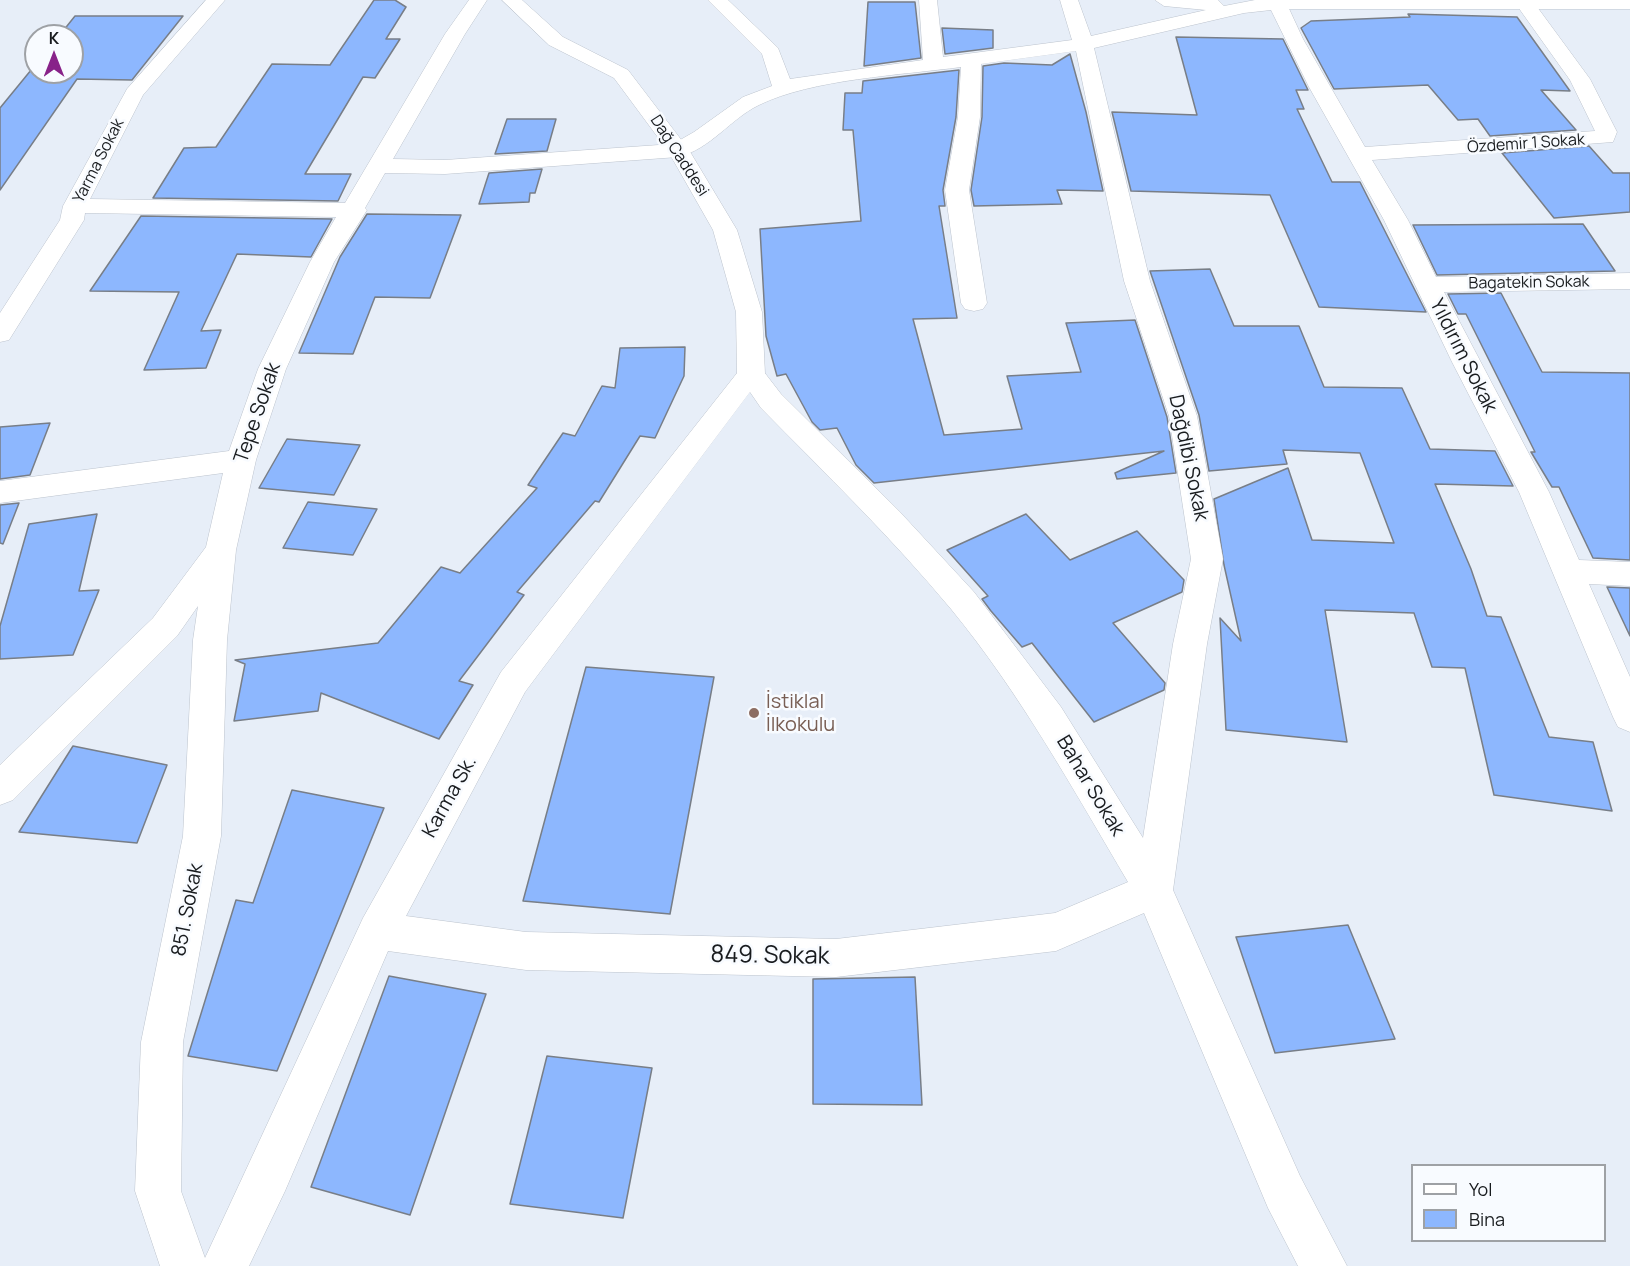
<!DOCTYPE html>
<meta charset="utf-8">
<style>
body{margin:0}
#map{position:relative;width:1630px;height:1266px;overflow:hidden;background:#e7eef8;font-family:Manrope,sans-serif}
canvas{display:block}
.legend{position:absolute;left:1411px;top:1164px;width:195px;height:78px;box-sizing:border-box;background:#f8fbff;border:2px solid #9ea1a5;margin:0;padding:8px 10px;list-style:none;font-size:18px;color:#181b1e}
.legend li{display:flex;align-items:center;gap:12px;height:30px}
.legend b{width:30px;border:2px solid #9ea1a5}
.north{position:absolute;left:24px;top:24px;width:60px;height:60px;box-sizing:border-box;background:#f8fbff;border:2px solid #9ea1a5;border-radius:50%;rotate:0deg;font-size:16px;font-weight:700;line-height:24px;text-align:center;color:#181b1e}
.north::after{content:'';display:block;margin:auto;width:21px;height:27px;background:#882289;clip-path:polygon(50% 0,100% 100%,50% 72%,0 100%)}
</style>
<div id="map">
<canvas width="1630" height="1266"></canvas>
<ul class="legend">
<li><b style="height:8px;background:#fff"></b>Yol</li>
<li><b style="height:16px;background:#8db7fe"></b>Bina</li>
</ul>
<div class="north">K</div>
</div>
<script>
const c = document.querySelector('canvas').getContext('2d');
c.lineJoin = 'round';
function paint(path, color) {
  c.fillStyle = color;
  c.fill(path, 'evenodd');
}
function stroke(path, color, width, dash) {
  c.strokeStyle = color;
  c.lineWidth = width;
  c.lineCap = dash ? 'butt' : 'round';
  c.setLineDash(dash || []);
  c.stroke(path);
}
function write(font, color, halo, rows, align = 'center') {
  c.font = font + ' Manrope,sans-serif';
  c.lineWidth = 5;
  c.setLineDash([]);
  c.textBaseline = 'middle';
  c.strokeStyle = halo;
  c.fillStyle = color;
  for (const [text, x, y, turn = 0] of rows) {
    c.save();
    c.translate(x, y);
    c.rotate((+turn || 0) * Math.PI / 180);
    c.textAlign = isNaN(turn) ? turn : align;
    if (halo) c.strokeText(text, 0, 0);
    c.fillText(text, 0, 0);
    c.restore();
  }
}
const building = new Path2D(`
 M 374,0 L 395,0 L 406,7 L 386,39 L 400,39 L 375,78 L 363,77 L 305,174 L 351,174 L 338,201 L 153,198 L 184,148 L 216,147 L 272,64 L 330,65 Z
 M 868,2 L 915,2 L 921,58 L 864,66 Z
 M 1408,14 L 1517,17 L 1570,91 L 1541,90 L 1576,130 L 1490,136 L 1478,119 L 1458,120 L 1428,85 L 1334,89 L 1301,28 L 1311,21 L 1410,17 Z
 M 75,16 L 183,16 L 132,80 L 77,79 L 0,190 L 0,108 L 36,64 L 36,72 L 72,72 L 72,36 L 59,36 Z
 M 942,28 L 993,30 L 993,48 L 945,54 Z
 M 1176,37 L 1283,39 L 1308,90 L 1296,90 L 1304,109 L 1297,109 L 1332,182 L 1360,182 L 1426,312 L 1319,307 L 1270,195 L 1131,191 L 1112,112 L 1197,115 Z
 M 1070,54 L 1086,112 L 1103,191 L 1057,190 L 1062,204 L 974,206 L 971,190 L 982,117 L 983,66 L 1004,63 L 1052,65 Z
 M 959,70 L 956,117 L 943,190 L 945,206 L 939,206 L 957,318 L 913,319 L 944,435 L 1022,429 L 1007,376 L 1081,372 L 1066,323 L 1135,320 L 1167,417 L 1176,473 L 1117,479 L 1115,473 L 1164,451 L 874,483 L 856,465 L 837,428 L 820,430 L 812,422 L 786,374 L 777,376 L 766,336 L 760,229 L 861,221 L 853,130 L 843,130 L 845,93 L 862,93 L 863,81 Z
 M 507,119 L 556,119 L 547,151 L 495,154 Z
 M 1589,146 L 1613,173 L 1630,173 L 1630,212 L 1554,218 L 1502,153 Z
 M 542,169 L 535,193 L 530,193 L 529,202 L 479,204 L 489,173 Z
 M 367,214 L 461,215 L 430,298 L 375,297 L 353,354 L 299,353 L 340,257 Z
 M 141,216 L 332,219 L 311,257 L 237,254 L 201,331 L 221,330 L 206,368 L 144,370 L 179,292 L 90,291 Z
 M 1583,224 L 1615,271 L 1437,275 L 1413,225 Z
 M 1210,269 L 1234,326 L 1299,326 L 1324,387 L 1402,388 L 1430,449 L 1495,451 L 1513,486 L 1435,484 L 1471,569 L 1487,616 L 1501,617 L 1549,737 L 1593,742 L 1612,811 L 1494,795 L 1465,668 L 1432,667 L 1414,613 L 1325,610 L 1347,742 L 1226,730 L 1220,618 L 1241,641 L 1224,565 L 1214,499 L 1288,468 L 1312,540 L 1394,543 L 1360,453 L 1283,450 L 1287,464 L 1209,471 L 1199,415 L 1150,271 Z
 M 1501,293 L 1542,372 L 1630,373 L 1630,560 L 1593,558 L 1559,487 L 1552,487 L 1531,452 L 1535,452 L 1466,314 L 1458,314 L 1448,294 Z
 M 685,347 L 684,376 L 655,438 L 640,436 L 599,502 L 595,501 L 517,592 L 524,595 L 459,681 L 473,685 L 439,739 L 321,693 L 318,711 L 234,721 L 245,664 L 235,660 L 378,643 L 441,567 L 460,573 L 537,488 L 528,485 L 563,433 L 575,436 L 602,386 L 615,388 L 620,348 Z
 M 50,423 L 30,475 L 0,479 L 0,427 Z
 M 287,439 L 360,445 L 334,495 L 259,488 Z
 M 308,502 L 377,509 L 353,555 L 283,548 Z
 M 19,503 L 3,544 L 0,543 L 0,505 Z
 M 97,514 L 79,591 L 99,590 L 73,655 L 0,659 L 0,626 L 29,524 Z
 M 1026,514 L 1070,560 L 1137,531 L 1184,580 L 1182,592 L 1113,623 L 1165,683 L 1164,690 L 1094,722 L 1032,643 L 1022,647 L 991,611 L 982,599 L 988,596 L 947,550 Z
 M 1607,587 L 1630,588 L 1630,636 Z
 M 586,667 L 714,677 L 670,914 L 523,901 Z
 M 73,746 L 167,765 L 137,843 L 19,832 Z
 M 292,790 L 384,808 L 277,1071 L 188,1056 L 236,900 L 253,903 Z
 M 1348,925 L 1395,1039 L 1275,1053 L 1236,937 Z
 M 389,976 L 486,994 L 410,1215 L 311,1187 Z
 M 915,977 L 922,1105 L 813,1104 L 813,979 Z
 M 547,1056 L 652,1068 L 623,1218 L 510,1204 Z`);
const minor = new Path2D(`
 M 206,0 L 225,0 L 143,95 L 90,199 L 345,203 L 445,34 L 469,0 L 487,0 L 465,34 L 393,159 L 445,160 L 673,144 L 694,132 L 743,97 L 772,86 L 762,54 L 708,0 L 728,0 L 778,48 L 790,79 L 923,60 L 919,0 L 937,0 L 943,57 L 1072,40 L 1060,0 L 1078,0 L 1091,36 L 1206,10 L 1164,6 L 1155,0 L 1218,0 L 1224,6 L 1255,0 L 1285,0 L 1303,39 L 1365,147 L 1595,131 L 1570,80 L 1513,0 L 1532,0 L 1590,79 L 1617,132 L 1613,142 L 1372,160 L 1408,220 L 1436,277 L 1630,273 L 1630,289 L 1444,292 L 1549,492 L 1579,560 L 1630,562 L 1630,586 L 1589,584 L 1630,677 L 1630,732 L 1618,727 L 1613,717 L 1519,492 L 1452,362 L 1384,220 L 1309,87 L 1271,10 L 1244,13 L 1094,48 L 1150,281 L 1197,416 L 1223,559 L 1207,644 L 1173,890 L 1300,1176 L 1347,1266 L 1298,1266 L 1268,1208 L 1144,913 L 1056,951 L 836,977 L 526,970 L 388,951 L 285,1191 L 249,1266 L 160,1266 L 135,1191 L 141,1042 L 183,836 L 193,640 L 198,606 L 177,636 L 13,800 L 0,805 L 0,765 L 153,618 L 206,547 L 223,473 L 0,503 L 0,481 L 229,451 L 258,369 L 310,262 L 336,217 L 85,213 L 84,220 L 9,340 L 0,342 L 0,313 L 60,220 L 63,206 L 127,89 ZM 1076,51 L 1124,281 L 1169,416 L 1191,559 L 1173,644 L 1143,838 L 1061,707 L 974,592 L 899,511 L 781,394 L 761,368 L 751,365 L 741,368 L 501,672 L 363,918 L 205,1258 L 181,1191 L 183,1042 L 221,836 L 227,640 L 236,550 L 256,460 L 286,369 L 334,262 L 367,210 L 365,208 L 385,173 L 445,174 L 678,157 C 711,149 730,119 759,105 C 812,79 902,75 961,67 L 958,117 L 945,190 L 961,303 L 965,309 L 974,311 L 983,309 L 987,303 L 969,190 L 980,117 L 981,64 ZM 750,392 L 761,408 C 825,473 892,538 951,609 C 1020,693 1073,789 1128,882 L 1055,913 L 836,939 L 526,932 L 406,916 L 525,692 Z`);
const tertiary = new Path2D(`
 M 502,0 L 522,0 L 563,37 L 628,70 L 689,150 L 737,230 L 762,312 L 765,374 L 761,380 L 751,383 L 741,380 L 737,374 L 736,312 L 713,230 L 668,151 L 614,78 L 549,45 Z
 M 1271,0 L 1630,0 L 1630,9 L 1278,9 L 1271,7 L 1268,3 Z`);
const markers = [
 [754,713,6,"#8d6e63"]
];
const farStreetnames = [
 ["Özdemir 1 Sokak",1526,144,-4],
 ["Dağ Caddesi",679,156,57],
 ["Yarma Sokak",99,161,-63],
 ["Bagatekin Sokak",1529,283,-1]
];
const streetNames = [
 ["Yıldırım Sokak",1463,356,63],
 ["Tepe Sokak",258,413,-71],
 ["Dağdibi Sokak",1188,458,78],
 ["Bahar Sokak",1090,786,59],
 ["Karma Sk.",450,797,-61],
 ["851. Sokak",188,910,-79]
];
const educationNames = [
 ["İstiklal",766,702],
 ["İlkokulu",766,725]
];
const nearStreetnames = [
 ["849. Sokak",770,956,1]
];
paint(building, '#8db7fe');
stroke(building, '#787e87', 1.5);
stroke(minor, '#bcc3cd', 1);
stroke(tertiary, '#bcc3cd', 1);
paint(minor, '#fff');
paint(tertiary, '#fff');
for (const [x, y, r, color] of markers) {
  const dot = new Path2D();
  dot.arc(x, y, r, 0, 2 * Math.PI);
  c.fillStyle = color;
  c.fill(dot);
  stroke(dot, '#f8fbff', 2);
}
write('16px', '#181b1e', '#f8fbff', farStreetnames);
write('20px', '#181b1e', '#f8fbff', streetNames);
write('20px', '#785e54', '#f8fbff', educationNames, 'left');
write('24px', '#181b1e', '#f8fbff', nearStreetnames);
</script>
